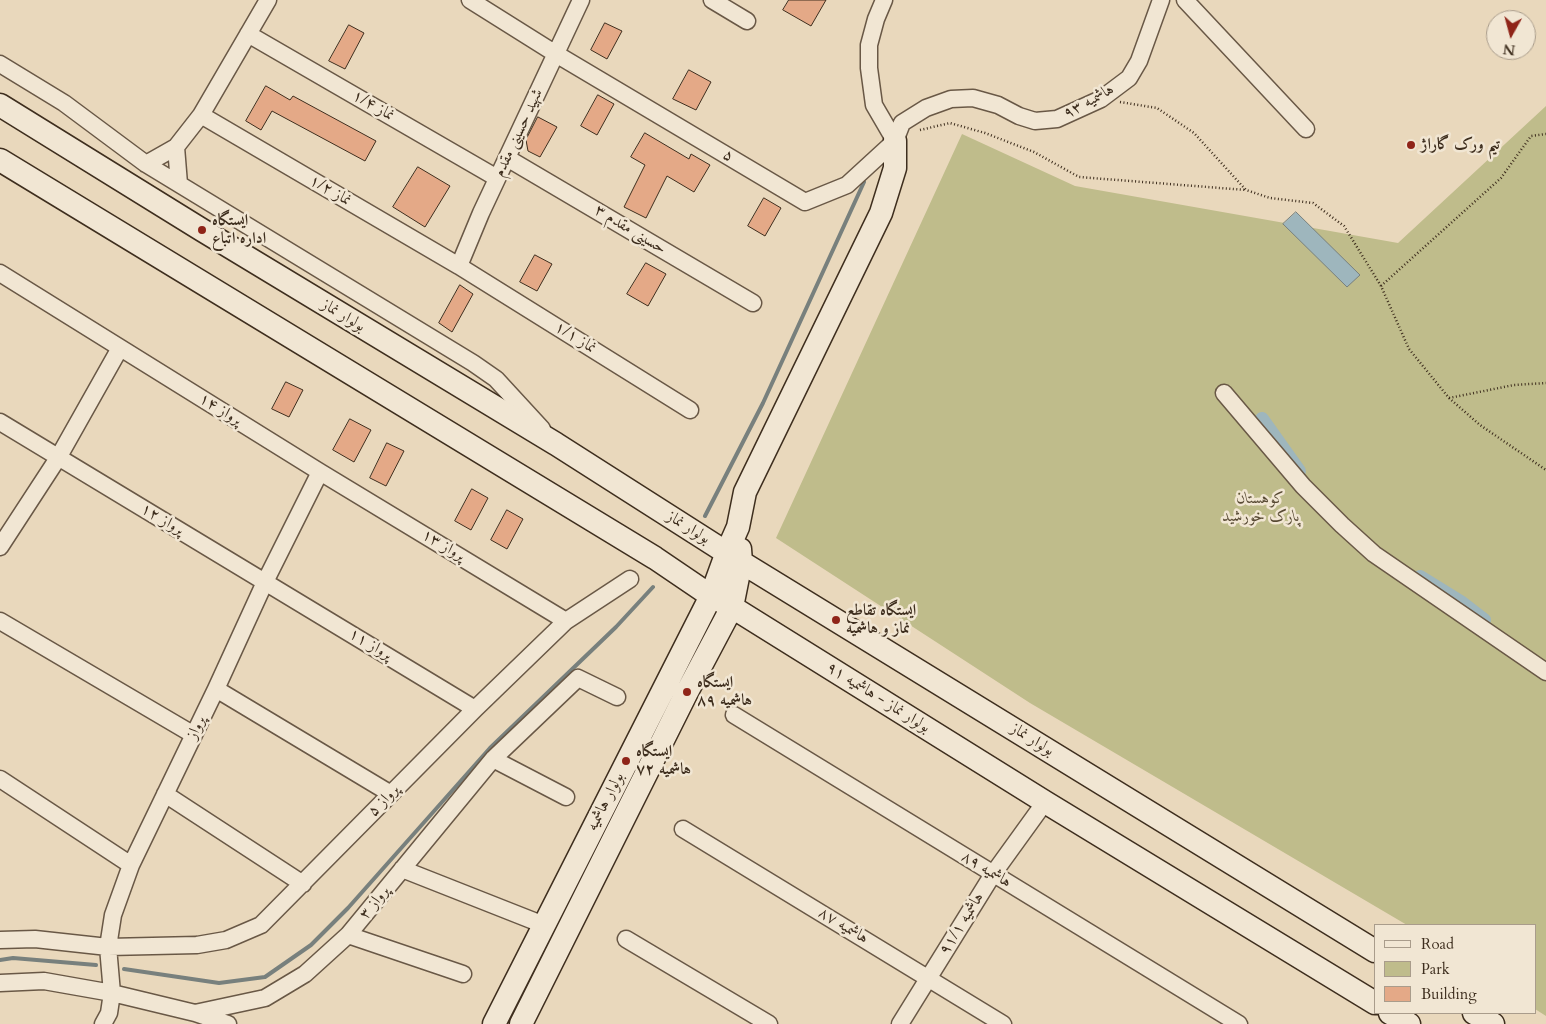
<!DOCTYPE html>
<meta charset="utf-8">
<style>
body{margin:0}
#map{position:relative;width:1546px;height:1024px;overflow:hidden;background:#e9d8bc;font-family:Cardo,serif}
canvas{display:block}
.legend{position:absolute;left:1374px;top:924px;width:162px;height:90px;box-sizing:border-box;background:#f1e6d3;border:1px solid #a99c8b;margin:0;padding:6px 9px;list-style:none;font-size:15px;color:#3e2e1e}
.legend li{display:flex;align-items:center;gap:10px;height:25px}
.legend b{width:25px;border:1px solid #a99c8b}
.north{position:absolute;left:1486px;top:10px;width:50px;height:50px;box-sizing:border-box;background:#f1e6d3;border:1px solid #a99c8b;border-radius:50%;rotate:187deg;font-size:14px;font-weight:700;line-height:20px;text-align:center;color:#3e2e1e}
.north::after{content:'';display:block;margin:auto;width:18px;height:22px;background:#8f2418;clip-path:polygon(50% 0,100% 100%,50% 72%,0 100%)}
</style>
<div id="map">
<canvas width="1546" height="1024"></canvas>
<ul class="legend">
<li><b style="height:6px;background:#f1e6d3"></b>Road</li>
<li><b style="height:14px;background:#bfbc8b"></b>Park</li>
<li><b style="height:14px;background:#e4a987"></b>Building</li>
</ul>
<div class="north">N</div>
</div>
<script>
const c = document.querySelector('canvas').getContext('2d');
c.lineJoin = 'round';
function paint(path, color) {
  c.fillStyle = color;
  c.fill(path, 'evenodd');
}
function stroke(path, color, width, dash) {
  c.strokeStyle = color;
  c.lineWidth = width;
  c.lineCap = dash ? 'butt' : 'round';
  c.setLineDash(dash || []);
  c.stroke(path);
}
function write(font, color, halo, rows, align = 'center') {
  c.font = font + ' Cardo,Amiri,serif';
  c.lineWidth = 5;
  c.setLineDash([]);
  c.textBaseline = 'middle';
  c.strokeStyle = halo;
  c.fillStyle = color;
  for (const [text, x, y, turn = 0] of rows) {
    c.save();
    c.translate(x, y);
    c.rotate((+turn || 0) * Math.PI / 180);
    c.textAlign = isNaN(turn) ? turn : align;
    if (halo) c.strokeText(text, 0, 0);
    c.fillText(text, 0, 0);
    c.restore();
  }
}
const green = new Path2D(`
 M 1546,106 L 1546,1016 L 1535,1009 L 1535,925 L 1407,925 L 1030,703 L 776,538 L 962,134 L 1075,186 L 1398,243 Z`);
const water = new Path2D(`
 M 1296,212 L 1360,275 L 1347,287 L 1283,224 Z`);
const stream = new Path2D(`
 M 705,516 L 763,403 L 864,182
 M 0,960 L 13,958 L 96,965
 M 124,969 L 219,983 L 265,977 L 311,945 L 348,908 L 490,748 L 616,627 L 653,587`);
const canal = new Path2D(`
 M 1262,419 L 1299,471
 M 1420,577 L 1462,603 L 1484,620`);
const building = new Path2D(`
 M 789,0 L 826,0 L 811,26 L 783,10 Z
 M 605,23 L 622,31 L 607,59 L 591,50 Z
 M 349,25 L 364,33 L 345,69 L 329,61 Z
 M 689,70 L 711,82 L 696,110 L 673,99 Z
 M 266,86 L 290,100 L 293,96 L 376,141 L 365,161 L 272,111 L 261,130 L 246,121 Z
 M 598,95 L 614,104 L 597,135 L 581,126 Z
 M 538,117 L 557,127 L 540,157 L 528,151 L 526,140 Z
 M 645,133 L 689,159 L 691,154 L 710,165 L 694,192 L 667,176 L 646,218 L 624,207 L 645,165 L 631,157 Z
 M 418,167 L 450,186 L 425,227 L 393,207 Z
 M 764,198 L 781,208 L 765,236 L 748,226 Z
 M 535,255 L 552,264 L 537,291 L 520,282 Z
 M 646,263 L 666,274 L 648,306 L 627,294 Z
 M 460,285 L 473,294 L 452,332 L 439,323 Z
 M 286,382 L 303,390 L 289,417 L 272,409 Z
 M 350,419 L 371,430 L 354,462 L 333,450 Z
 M 387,443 L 404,451 L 386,486 L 370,478 Z
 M 472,489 L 488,498 L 471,530 L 455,521 Z
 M 507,510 L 523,519 L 507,549 L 491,540 Z`);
const path = new Path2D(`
 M 1120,102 L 1157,108 L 1194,133 L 1246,190 L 1270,198 L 1313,203 L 1344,226 L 1381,286 L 1409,349 L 1449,398 L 1480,425 L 1546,470
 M 920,130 L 950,123 L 985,133 L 1034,152 L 1079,177 L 1246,190
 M 1381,286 L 1501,178 L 1531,136 L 1546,134
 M 1449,398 L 1514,385 L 1546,383`);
const street = new Path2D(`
 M 470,0 L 556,54 L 805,202 L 847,185 L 895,141 L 902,123 L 926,108 L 951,99 L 973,98 L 998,105 L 1019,116 L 1035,121 L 1057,119 L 1101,99 L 1129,78 L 1139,61 L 1161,0
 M 712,0 L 747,21
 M 884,0 L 876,19 L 869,45 L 869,68 L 874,105 L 895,141
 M 1185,0 L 1306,129
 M 248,34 L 497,178
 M 0,64 L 64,103 L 146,164 L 473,363 L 496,379 L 542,429
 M 201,115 L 459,266 L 690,410
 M 176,147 L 179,184
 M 507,158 L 753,303
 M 146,164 L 176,147 L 201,115 L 268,0
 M 459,266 L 481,213 L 581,0
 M 0,273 L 320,472 L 566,621
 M 1224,393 L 1303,486 L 1342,525 L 1374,554 L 1546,672
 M 0,422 L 475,709
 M 0,547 L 58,458 L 120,348
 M 0,621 L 194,735
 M 216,689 L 391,794
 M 734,715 L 1239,1024
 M 493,759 L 566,797
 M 0,779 L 131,865
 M 165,794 L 303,884
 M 683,829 L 1003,1024
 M 402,869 L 544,925
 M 348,935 L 463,974
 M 626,939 L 769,1024
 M 0,940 L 35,939 L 108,947 L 197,945 L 226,940 L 261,925 L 475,709 L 566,621 L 630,579
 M 0,983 L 44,981 L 112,993 L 195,1013 L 265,998 L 305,974 L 348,935 L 493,759 L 578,678 L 617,697
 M 195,1013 L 228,1024
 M 103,1024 L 109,1013 L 112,993 L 108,947 L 113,915 L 131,865 L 216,689 L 265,582 L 320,472
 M 900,1024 L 993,874 L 1045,802`);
const secondary = new Path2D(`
 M 0,105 L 202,230 L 556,444 L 741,562 L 1375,951
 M 0,160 L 655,558 L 711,596 L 732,607 L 1045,802 L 1375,1003
 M 1390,1013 L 1409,1024
 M 1474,1013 L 1493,1024
 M 494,1024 L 711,596 L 727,552 L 738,527 L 745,492 L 881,213 L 895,168 L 895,141
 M 521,1024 L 687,692 L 732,607 L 741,562 L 740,549`);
const markers = [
 [1411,145,5,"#8f2418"],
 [202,230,5,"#8f2418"],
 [836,620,5,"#8f2418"],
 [687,692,5,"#8f2418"],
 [626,761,5,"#8f2418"]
];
const streetNames = [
 ["هاشمیه ۹۳",1089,102,-29],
 ["نماز ۱/۴",373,106,30],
 ["شهید حسینی مقدم",519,133,-65],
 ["۵",728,156,31],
 ["نماز ۱/۲",330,191,30],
 ["حسینی مقدم ۳",630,230,31],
 ["بولوار نماز",343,316,31],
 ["نماز ۱/۱",575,338,32],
 ["پرواز ۱۴",220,410,32],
 ["پرواز ۱۲",162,520,31],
 ["بولوار نماز",688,528,32],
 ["پرواز ۱۳",443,546,31],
 ["پرواز ۱۱",370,645,31],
 ["بولوار نماز - هاشمیه ۹۱",878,698,32],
 ["پرواز",197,728,-64],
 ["بولوار نماز",1032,740,32],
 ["پرواز ۵",384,801,-46],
 ["بولوار هاشمیه",606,802,-63],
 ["هاشمیه ۸۹",986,870,31],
 ["پرواز ۳",375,903,-51],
 ["هاشمیه ۹۱/۱",962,924,-58],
 ["هاشمیه ۸۷",843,926,31]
];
const poiNames = [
 ["تیم ورک گاراژ",1421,145],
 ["ایستگاه",212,221],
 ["اداره اتباع",212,239],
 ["ایستگاه تقاطع",846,611],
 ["نماز و هاشمیه",846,629],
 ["ایستگاه",697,683],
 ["هاشمیه ۸۹",697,701],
 ["ایستگاه",636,752],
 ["هاشمیه ۷۲",636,770]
];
const parkNames = [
 ["کوهستان",1261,499],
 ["پارک خورشید",1261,517]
];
paint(green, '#bfbc8b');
paint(water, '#9eb6bd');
stroke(water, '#78807d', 1);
stroke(stream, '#78807d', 4);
stroke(canal, '#9eb6bd', 14);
paint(building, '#e4a987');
stroke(building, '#3e2e1e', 1);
stroke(street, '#695846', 19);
stroke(secondary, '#3e2e1e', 25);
stroke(path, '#3e2e1e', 2.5, [1, 2.5]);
stroke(street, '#f1e6d3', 16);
stroke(secondary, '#f1e6d3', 22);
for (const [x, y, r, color] of markers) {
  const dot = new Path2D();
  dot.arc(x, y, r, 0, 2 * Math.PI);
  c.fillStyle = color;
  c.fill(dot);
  stroke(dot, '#f1e6d3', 2);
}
write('16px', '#3e2e1e', '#f1e6d3', streetNames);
write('bold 16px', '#3e2e1e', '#f1e6d3', poiNames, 'left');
write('italic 16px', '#584a34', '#f1e6d3', parkNames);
</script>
